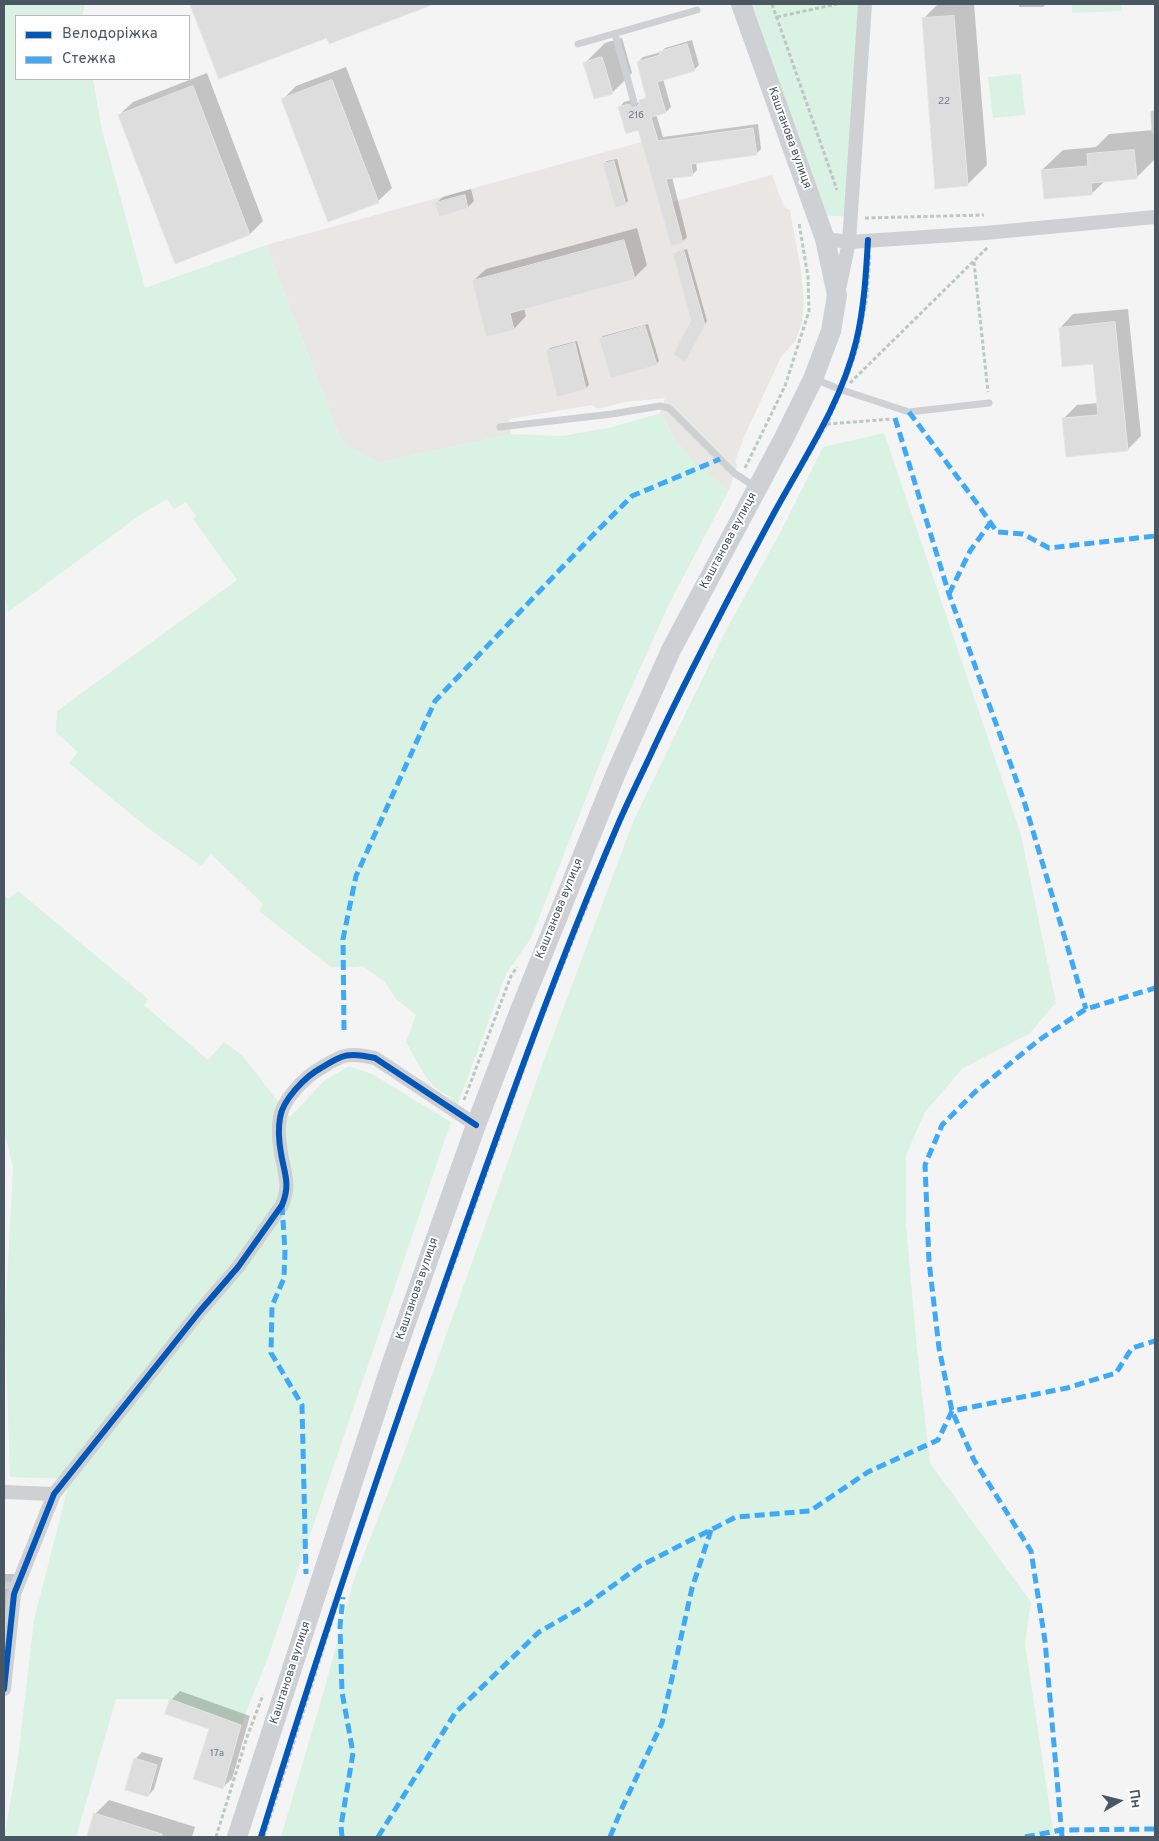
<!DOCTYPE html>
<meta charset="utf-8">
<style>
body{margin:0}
#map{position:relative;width:1159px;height:1841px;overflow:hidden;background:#f4f4f4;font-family:Overpass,sans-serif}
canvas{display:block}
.frame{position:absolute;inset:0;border:5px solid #4a5661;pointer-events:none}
.legend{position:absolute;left:15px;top:15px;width:175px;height:65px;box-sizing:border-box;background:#fff;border:1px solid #b7bbc0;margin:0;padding:6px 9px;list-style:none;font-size:15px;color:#4a5661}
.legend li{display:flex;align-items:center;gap:10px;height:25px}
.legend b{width:25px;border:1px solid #b7bbc0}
.north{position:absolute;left:1094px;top:1776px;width:50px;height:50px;-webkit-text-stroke:4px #fff;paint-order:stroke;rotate:82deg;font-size:14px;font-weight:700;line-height:20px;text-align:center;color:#4a5661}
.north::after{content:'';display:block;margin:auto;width:18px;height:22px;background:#4a5661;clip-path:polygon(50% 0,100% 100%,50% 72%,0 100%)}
</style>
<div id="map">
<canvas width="1159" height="1841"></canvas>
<div class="frame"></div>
<ul class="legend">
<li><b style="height:6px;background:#0057b8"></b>Велодоріжка</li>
<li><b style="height:6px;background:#3fa9f5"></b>Стежка</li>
</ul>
<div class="north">Пн</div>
</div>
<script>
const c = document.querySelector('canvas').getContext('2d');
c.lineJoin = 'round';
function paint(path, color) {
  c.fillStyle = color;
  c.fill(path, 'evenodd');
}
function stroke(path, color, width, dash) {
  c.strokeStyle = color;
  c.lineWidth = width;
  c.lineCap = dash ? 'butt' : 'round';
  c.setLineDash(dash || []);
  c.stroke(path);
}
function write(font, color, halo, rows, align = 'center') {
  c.font = font + ' Overpass,sans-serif';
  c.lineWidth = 4;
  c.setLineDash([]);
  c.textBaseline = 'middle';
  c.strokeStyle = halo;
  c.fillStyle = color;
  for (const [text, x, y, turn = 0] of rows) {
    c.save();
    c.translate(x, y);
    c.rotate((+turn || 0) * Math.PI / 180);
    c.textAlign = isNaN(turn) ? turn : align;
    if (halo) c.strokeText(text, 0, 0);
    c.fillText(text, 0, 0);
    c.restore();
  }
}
const commercial = new Path2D(`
 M 656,138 L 672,202 L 772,175 L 784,207 L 790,210 L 801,271 L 804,303 L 802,322 L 796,340 L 781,357 L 744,437 L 735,461 L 737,466 L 729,490 L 696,465 L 674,438 L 660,413 L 665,398 L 625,402 L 598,409 L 592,405 L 509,419 L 511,434 L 379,463 L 342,443 L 266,245 Z`);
const green = new Path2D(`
 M 4,4 L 85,4 L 82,16 L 16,16 L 16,79 L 93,79 L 102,130 L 145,288 L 266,245 L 342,443 L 379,463 L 511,434 L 563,436 L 613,427 L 660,413 L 674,438 L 696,464 L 729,490 L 669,604 L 618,717 L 531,938 L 506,974 L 457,1106 C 448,1092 448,1097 437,1089 C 423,1077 415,1057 406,1042 L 416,1015 L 396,999 L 385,982 L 363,966 L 345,968 L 331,967 L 259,911 L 263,904 L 211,854 L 201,866 L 144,825 L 69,763 L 78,752 L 56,732 L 57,711 L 237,580 L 193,519 L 196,516 L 186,502 L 174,509 L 167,499 L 140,515 L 8,612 L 6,600 L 4,600 Z
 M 741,4 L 865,4 L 851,217 L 817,215 Z
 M 1072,4 L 1121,4 L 1122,11 L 1072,13 Z
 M 1021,74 L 1025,115 L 993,118 L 988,77 Z
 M 884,433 L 1021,835 L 1056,1003 L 1029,1034 L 963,1068 L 925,1112 L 906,1155 L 906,1224 L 917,1350 L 930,1463 L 1031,1602 L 1025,1643 L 1054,1837 L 281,1837 L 325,1687 L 354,1579 L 407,1445 L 544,1060 L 633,822 L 725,632 L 780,533 L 823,447 Z
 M 18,891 L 148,999 L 144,1005 L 208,1060 L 224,1042 L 242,1055 L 290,1117 L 324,1081 L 349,1066 L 372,1074 L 451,1122 L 323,1497 L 267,1660 L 241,1725 L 170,1699 L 116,1699 L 76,1837 L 4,1837 L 18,1759 L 34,1620 L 70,1479 L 10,1477 L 5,1322 L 13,1167 L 4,1130 L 4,895 L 9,899 Z`);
const shadow = new Path2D(`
 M 191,4 L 431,4 L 329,42 L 327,37 L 220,78 Z
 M 938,4 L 974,4 L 987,165 L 967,185 L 923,19 Z
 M 1019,4 L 1046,4 L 1043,7 L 1019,7 Z
 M 622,38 L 632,73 L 612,93 L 585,63 L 605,43 Z
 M 692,40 L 699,65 L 694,70 L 663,79 L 671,107 L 666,112 L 656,114 L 663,137 L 758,124 L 761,149 L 756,154 L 696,162 L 697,170 L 692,175 L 672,177 L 687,237 L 682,242 L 639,129 L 620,107 L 624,102 L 634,99 L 637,103 L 640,102 L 652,95 L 644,98 L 647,95 L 638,62 L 643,57 L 661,52 L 665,48 Z
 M 346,67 L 392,188 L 378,201 L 329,221 L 282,100 L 296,86 Z
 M 207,73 L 263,221 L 250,234 L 119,115 L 133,102 Z
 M 1154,130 L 1155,159 L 1136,178 L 1105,181 L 1091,194 L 1042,170 L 1063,150 L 1096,147 L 1109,134 Z
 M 617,159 L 628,201 L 625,204 L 604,164 L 607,161 Z
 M 471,189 L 474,201 L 468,207 L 436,203 L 443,197 Z
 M 637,228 L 647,265 L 634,278 L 524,308 L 526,316 L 514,329 L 487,336 L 473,281 L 486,269 Z
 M 687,249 L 707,321 L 685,360 L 692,322 L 674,255 L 677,252 Z
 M 1128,309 L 1141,436 L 1127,450 L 1064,418 L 1077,405 L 1098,403 L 1094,363 L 1060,328 L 1073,314 Z
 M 648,324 L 659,361 L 656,364 L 600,339 L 603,336 Z
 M 577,341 L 589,385 L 586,388 L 547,351 L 550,348 Z
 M 4,1574 L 18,1574 L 16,1606 L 4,1619 Z
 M 180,1691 L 250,1716 L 232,1779 L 222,1788 L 210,1728 L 171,1700 Z
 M 142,1752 L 163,1758 L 154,1789 L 148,1796 L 135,1759 Z
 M 109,1800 L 195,1827 L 192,1837 L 88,1837 L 95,1814 Z`);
const building = new Path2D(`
 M 190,4 L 431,4 L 432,5 L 329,44 L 327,38 L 219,79 Z
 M 954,16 L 968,186 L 935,189 L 922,18 Z
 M 687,44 L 695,71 L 657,82 L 666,113 L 651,117 L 658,141 L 753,128 L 757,155 L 691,164 L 693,176 L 666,179 L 683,243 L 671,246 L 638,130 L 626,134 L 618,107 L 629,104 L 632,107 L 636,107 L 639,104 L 639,100 L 646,98 L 637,62 L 660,55 L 659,52 Z
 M 602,57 L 613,94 L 594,99 L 583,63 Z
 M 332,80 L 379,203 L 328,222 L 281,99 Z
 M 193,86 L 250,235 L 175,264 L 118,115 Z
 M 1134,150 L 1137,179 L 1091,183 L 1092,195 L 1044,199 L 1041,170 L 1088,166 L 1087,154 Z
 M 614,161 L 626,205 L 615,208 L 603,164 Z
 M 465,195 L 468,208 L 439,217 L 435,203 Z
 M 624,240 L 635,279 L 510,313 L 514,330 L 486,337 L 472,281 Z
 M 684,251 L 705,325 L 685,362 L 673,354 L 691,321 L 673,254 Z
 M 1115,322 L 1128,451 L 1066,457 L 1062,418 L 1098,415 L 1093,364 L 1062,367 L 1059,328 Z
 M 645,326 L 657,365 L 611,378 L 599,339 Z
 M 575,343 L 586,389 L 557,397 L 546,351 Z
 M 170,1699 L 241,1725 L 223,1789 L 193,1779 L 209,1729 L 165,1714 Z
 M 134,1758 L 157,1765 L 148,1797 L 125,1790 Z
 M 94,1813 L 162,1834 L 162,1837 L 87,1837 Z`);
const path = new Path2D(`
 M 772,4 L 837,190
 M 777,17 L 837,4
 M 865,218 L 984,215
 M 974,262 L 988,392
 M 846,380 L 858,346 L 867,297 L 870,254
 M 850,383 L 988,247
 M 827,424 L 892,419
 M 745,468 L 785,386 L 809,311 L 808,277 L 799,223
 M 464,1100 L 511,976 L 517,967
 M 216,1837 L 247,1737 L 263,1695
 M 264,1837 L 344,1583 L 412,1382 L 542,1018 L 618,828 L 671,715 L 710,638 L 776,512 L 827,424 L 838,399`);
const service = new Path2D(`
 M 615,34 L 634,102
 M 578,44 L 697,10
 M 1154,114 L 1155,130
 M 815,379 L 839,389 L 909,412 L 989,403
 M 500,427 L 612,414 L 660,406 L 669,408 L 734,473 L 757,488
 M 4,1585 L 17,1586`);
const minor = new Path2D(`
 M 825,239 L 849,242 L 985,233 L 1155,217
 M 839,289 L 849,242 L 865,4
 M 4,1492 L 54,1494
 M 4,1689 L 14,1594 L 54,1494 L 200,1311 L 238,1267 L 282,1205 C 291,1184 284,1173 281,1153 C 279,1142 278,1129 280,1118 C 282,1100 306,1076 321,1068 C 343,1054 349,1052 375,1058 L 476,1125`);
const secondary = new Path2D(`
 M 237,1837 L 390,1368 L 476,1125 L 520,1010 L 616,773 L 671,650 L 784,438 L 813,379 L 831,331 L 837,295 L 825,239 L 741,4`);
const quiet = new Path2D(`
 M 909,412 L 979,506 L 997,532 L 1023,534 L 1049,548 L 1155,536
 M 895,418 L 949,594 L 1024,801 L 1086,1009
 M 949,594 L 970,551 L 991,522
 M 344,1030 L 343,939 L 356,876 L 435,701 L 593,535 L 632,496 L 720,459
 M 282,1205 L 285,1251 L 284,1278 L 272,1306 L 271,1353 L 302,1405 L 306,1574
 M 342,1837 L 341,1826 L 353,1753 L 342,1692 L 340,1626 L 343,1597
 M 378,1837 L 455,1713 L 539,1632 L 586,1605 L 640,1566 L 736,1517 L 810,1511 L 868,1472 L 938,1440 L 952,1411 L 1067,1388 L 1116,1373 L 1132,1348 L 1155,1341
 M 610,1837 L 622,1808 L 662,1723 L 692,1588 L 711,1530
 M 1025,1837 L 1061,1830 L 1155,1829
 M 1062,1837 L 1045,1641 L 1031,1551 L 974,1460 L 952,1411 L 939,1348 L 929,1261 L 925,1165 L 942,1125 L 975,1092 L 1039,1040 L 1086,1009 L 1155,988`);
const cycleway = new Path2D(`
 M 4,1689 L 14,1594 L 54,1494 L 200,1311 L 238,1267 L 282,1205 C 291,1184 284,1173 281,1153 C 279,1142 278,1129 280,1118 C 282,1100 306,1076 321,1068 C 343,1054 349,1052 375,1058 L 476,1125
 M 261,1837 C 322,1637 390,1438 460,1240 C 509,1102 558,964 616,829 C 628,800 643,772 656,743 C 693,665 733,589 774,513 C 804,458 841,404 856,342 C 864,309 866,274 868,240`);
const numberNames = [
 ["22",944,102],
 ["21б",636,116],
 ["17а",217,1754]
];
const streetNames = [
 ["Каштанова вулиця",789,138,70],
 ["Каштанова вулиця",729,541,-62],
 ["Каштанова вулиця",560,909,-68],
 ["Каштанова вулиця",418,1289,-71],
 ["Каштанова вулиця",291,1673,-72]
];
paint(commercial, '#e8e7e3');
paint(green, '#d9f2e3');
paint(shadow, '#0003');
paint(building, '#ddddde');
stroke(building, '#e5e6e7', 1);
stroke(path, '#bcc7c4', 3, [4, 2.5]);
stroke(service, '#ced0d2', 7);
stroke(minor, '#ced0d2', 14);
stroke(secondary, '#ced0d4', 20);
stroke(quiet, '#3fa9f5', 5, [10, 5]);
stroke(cycleway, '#0057b8', 6);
write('10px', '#707881', null, numberNames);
write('12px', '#4a5661', '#fff', streetNames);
</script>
